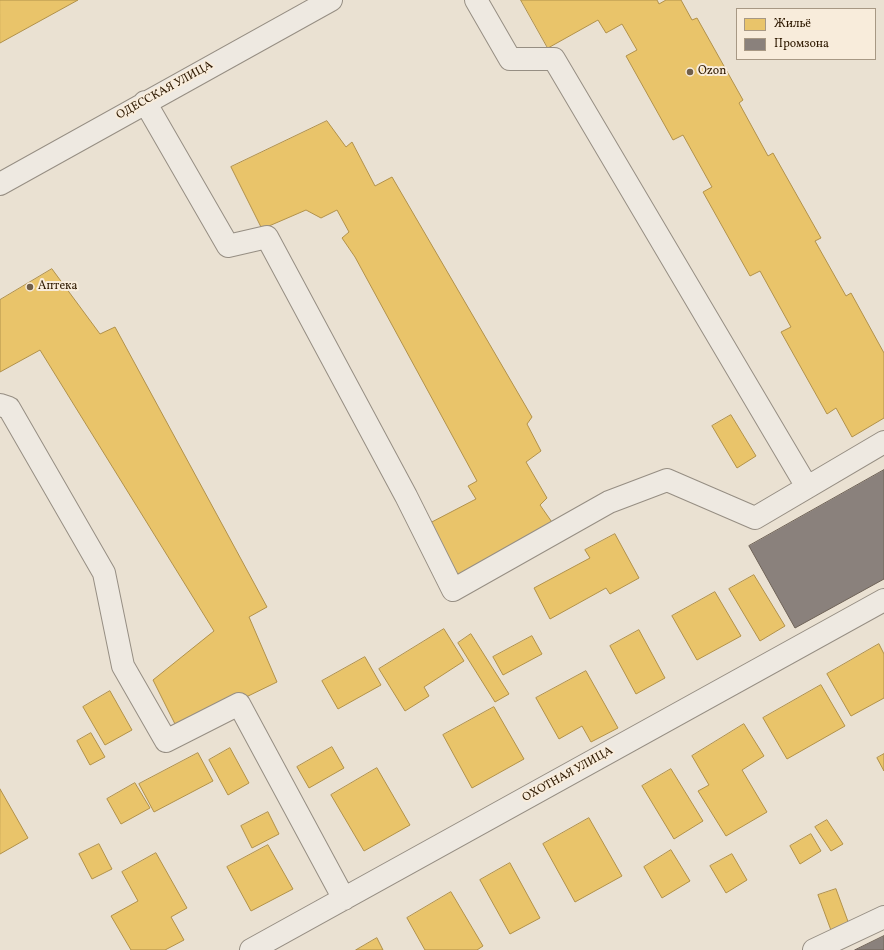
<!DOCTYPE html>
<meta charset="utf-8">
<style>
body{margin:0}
#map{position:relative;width:884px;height:950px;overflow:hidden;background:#eae1d2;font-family:Vollkorn,serif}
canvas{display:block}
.legend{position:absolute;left:736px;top:8px;width:140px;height:52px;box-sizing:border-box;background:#f8ecdb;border:1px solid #a79884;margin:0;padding:5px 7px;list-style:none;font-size:12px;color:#2e1901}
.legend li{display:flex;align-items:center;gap:8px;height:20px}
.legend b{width:20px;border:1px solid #a79884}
</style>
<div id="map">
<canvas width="884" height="950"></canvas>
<ul class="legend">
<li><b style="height:11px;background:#e9c46a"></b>Жильё</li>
<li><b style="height:11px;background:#8a817c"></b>Промзона</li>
</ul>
</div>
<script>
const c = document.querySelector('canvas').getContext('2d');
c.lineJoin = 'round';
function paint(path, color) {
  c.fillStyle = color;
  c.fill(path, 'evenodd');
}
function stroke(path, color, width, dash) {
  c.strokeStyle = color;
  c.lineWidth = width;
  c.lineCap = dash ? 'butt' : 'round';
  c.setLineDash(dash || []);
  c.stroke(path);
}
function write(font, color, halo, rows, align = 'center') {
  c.font = font + ' Vollkorn,serif';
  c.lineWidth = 4;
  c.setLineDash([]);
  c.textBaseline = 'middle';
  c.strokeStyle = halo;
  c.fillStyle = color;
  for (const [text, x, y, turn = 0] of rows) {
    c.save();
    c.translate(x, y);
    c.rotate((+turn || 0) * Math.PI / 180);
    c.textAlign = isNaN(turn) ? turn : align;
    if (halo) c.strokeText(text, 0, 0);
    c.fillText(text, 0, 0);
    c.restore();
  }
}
const homes = new Path2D(`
 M 0,0 L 78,0 L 0,43 Z
 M 521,0 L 657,0 L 659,4 L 666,0 L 681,0 L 692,20 L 697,18 L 743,100 L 739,103 L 768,156 L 773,153 L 821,238 L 815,241 L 846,296 L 851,293 L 884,353 L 884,418 L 852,437 L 836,408 L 827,414 L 781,332 L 791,327 L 760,271 L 750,276 L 703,192 L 712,187 L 683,135 L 673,140 L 626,56 L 637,50 L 622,24 L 606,33 L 598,20 L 548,48 Z
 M 327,121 L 346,147 L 352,142 L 375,186 L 392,177 L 532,417 L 527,424 L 541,451 L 526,462 L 547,498 L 540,505 L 556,528 L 456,582 L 428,524 L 476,499 L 468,486 L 477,481 L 355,257 L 342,238 L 349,232 L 337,210 L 321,218 L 306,210 L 262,229 L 231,167 Z
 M 52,269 L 100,334 L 115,327 L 267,607 L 249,617 L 277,682 L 178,730 L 153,680 L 214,631 L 40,350 L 0,372 L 0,300 Z
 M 731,415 L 756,456 L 737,468 L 712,426 Z
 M 615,534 L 639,578 L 610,594 L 606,588 L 550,619 L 534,588 L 590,558 L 585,550 Z
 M 754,575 L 785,626 L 760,641 L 729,589 Z
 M 715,592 L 741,636 L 697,660 L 672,616 Z
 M 444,629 L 464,661 L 424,687 L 429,696 L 405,711 L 379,669 Z
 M 639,630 L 665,678 L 636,694 L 610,646 Z
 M 471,634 L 509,694 L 495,702 L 458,643 Z
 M 532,636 L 542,654 L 503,675 L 493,657 Z
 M 879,644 L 884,654 L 884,698 L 851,716 L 827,674 Z
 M 365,657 L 381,685 L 338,709 L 322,681 Z
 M 586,671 L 618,728 L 591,742 L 582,726 L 559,739 L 536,698 Z
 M 821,685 L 845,726 L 787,759 L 763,718 Z
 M 110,691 L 132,730 L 105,745 L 83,707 Z
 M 494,707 L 524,759 L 472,788 L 443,735 Z
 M 744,724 L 764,756 L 742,770 L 767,812 L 726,836 L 698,791 L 709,785 L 692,756 Z
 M 91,733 L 105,757 L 90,765 L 77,741 Z
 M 332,747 L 344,768 L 309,788 L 297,767 Z
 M 230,748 L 249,783 L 228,795 L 209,760 Z
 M 198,753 L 213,781 L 154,812 L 139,784 Z
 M 884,754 L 884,771 L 877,758 Z
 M 377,768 L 410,825 L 364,851 L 331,795 Z
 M 671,769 L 703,821 L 674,839 L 642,786 Z
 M 135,783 L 150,808 L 121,824 L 107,799 Z
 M 0,789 L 28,838 L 0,854 Z
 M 268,812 L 279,834 L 252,848 L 241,826 Z
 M 589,818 L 622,876 L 575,902 L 543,844 Z
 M 827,820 L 843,844 L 831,851 L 815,827 Z
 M 811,834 L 821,851 L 800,864 L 790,846 Z
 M 99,844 L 112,869 L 92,879 L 79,854 Z
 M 268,845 L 293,889 L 251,911 L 227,867 Z
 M 671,850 L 690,881 L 662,898 L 644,867 Z
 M 156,853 L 187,908 L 171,917 L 184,940 L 165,950 L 131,950 L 111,916 L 138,901 L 122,872 Z
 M 732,854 L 747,880 L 726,893 L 710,866 Z
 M 510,863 L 540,918 L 510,934 L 480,880 Z
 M 836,889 L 850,927 L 832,933 L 818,895 Z
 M 451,892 L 483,946 L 477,950 L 425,950 L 407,918 Z
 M 377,938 L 383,950 L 356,950 Z`);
const industry = new Path2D(`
 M 884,470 L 884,579 L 795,628 L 749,546 Z
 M 884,936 L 884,950 L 855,950 Z`);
const minor = new Path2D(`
 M 476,0 L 510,59 L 554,59 L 807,487
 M 145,102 L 228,246 L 267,237 L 406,496 L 453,590 L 609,502 L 667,480 L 755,518 L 884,442
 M 0,184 L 331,0
 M 0,405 L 9,408 L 104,573 L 123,666 L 166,741 L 239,704 L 344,899
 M 251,950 L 884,600
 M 814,950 L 884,917`);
const markers = [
 [690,72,4,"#705f4a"],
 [30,287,4,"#705f4a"]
];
const poiNames = [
 ["Ozon",698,72],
 ["Аптека",38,287]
];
const streetNames = [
 ["ОДЕССКАЯ УЛИЦА",165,91,-29],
 ["ОХОТНАЯ УЛИЦА",568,775,-29]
];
paint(homes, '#e9c46a');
stroke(homes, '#b1914a', 1);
paint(industry, '#8a817c');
stroke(industry, '#6e6257', 1);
stroke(minor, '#968e83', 24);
stroke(minor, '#eee9e1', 22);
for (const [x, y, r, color] of markers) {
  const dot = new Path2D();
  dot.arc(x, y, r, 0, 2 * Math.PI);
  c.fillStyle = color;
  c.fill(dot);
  stroke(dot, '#f8ecdb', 1.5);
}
write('12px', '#2e1901', '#f8ecdb', poiNames, 'left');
write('12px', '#2e1901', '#f8ecdb', streetNames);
</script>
